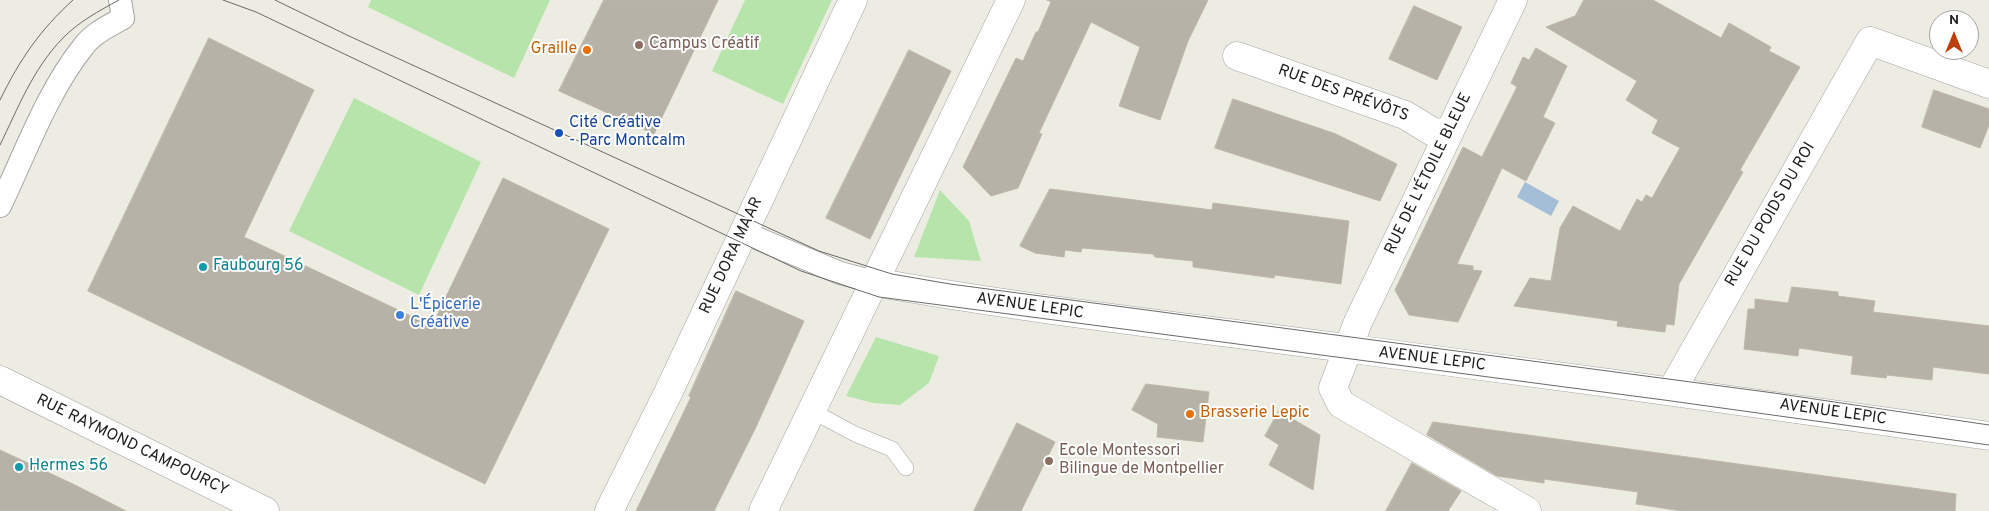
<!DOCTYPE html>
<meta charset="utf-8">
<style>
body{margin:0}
#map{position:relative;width:1989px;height:511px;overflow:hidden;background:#edece2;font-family:Overpass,sans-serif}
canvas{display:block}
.north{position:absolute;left:1929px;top:10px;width:50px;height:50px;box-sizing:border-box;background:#fff;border:1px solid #a4a4a4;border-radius:50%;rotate:0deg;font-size:14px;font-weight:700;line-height:20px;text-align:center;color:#1c1c1c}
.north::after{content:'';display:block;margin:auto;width:18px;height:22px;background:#bc3f0d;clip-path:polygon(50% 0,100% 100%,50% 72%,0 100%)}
</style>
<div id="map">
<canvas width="1989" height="511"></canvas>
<div class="north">N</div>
</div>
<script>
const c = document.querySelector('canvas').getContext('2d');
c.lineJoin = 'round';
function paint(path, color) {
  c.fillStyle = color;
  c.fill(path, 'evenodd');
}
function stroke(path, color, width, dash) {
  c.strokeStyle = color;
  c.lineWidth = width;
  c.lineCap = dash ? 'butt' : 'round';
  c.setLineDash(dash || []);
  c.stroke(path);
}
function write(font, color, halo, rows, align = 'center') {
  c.font = font + ' Overpass,sans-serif';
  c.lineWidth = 4;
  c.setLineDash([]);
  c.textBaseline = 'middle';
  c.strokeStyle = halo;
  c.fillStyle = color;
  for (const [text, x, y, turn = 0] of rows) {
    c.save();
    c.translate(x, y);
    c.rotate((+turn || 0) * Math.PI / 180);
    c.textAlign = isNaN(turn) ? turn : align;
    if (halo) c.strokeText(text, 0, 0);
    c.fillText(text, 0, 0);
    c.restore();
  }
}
const grass = new Path2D(`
 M 371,0 L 550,0 L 514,78 L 368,7 Z
 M 745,0 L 832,0 L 783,104 L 712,71 Z
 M 354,98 L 481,162 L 419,295 L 289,231 Z
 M 940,190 L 969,221 L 981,261 L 914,257 Z
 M 876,337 L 939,356 L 929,383 L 900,405 L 873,403 L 846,396 Z`);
const water = new Path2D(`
 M 1525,182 L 1559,201 L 1551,216 L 1517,197 Z`);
const building = new Path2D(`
 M 604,0 L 718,0 L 654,134 L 559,91 Z
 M 1047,0 L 1208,0 L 1188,41 L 1160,120 L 1119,106 L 1140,47 L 1091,22 L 1039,133 L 1042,134 L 1018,188 L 991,196 L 963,167 L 1016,58 L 1023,61 L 1036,32 L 1038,32 L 1051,2 Z
 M 1584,0 L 1653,0 L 1721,38 L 1729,23 L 1771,47 L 1769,51 L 1800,67 L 1740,170 L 1743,172 L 1679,284 L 1674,325 L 1666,324 L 1665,332 L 1617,326 L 1618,321 L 1514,306 L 1530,278 L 1551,281 L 1560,228 L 1573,206 L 1620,231 L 1637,199 L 1642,202 L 1646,195 L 1652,198 L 1680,148 L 1652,133 L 1658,120 L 1626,100 L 1637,81 L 1546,27 L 1575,16 Z
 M 1414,6 L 1462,27 L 1437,80 L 1389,59 Z
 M 209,38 L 314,90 L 244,237 L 274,251 L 432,326 L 503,178 L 609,229 L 485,484 L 88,291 Z
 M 1536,48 L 1567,66 L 1543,117 L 1555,123 L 1526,181 L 1502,168 L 1457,264 L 1473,266 L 1473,270 L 1482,271 L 1458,322 L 1409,315 L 1395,290 L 1463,147 L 1482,157 L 1517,87 L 1511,83 L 1523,57 L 1529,60 Z
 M 909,50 L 951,71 L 870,239 L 826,218 Z
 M 1934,90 L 1989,109 L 1989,125 L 1980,148 L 1922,127 Z
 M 1233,99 L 1336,134 L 1397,164 L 1380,201 L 1215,148 Z
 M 1050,189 L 1212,210 L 1213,203 L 1349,221 L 1341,284 L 1275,275 L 1274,278 L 1193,267 L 1193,261 L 1155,257 L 1153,254 L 1082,248 L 1081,252 L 1065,250 L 1064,257 L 1035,253 L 1020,246 Z
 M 1792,287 L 1838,292 L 1838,296 L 1875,301 L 1873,312 L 1989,326 L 1989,374 L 1933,367 L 1932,380 L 1887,375 L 1886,378 L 1851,374 L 1853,356 L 1799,348 L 1798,356 L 1744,349 L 1748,309 L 1755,309 L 1755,299 L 1788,303 Z
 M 736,291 L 804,321 L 756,427 L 714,511 L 636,511 L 691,397 L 689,396 Z
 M 1146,384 L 1209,392 L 1203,442 L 1157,437 L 1158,424 L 1132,410 Z
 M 1279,411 L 1320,435 L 1313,490 L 1269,465 L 1279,445 L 1265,436 Z
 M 1433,422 L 1956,494 L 1955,511 L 1682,511 L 1636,504 L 1638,492 L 1544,479 L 1544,483 L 1497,476 L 1427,435 Z
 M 1017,423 L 1055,442 L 1021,511 L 974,511 Z
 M 0,450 L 75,485 L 126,511 L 0,511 Z
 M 1412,463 L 1461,491 L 1448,511 L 1386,511 Z`);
const service = new Path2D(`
 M 812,411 L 855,434 L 892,449 L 906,468`);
const pedestrian = new Path2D(`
 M 0,206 C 25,154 47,92 83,47 C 92,34 109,26 123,18 L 120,0
 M 742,232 L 840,273 L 874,282`);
const minor = new Path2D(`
 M 1513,0 L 1358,322 L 1333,388 L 1341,404 L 1527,511
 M 1237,56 L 1405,115 L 1433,132 L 1448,134
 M 874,282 C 1030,310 1188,327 1345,348 C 1560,376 1774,405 1989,436
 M 0,380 L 265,511
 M 1672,390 L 1870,41 L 1989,84
 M 609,511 L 668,393 L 853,0
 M 763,511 L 1011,0`);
const tram = new Path2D(`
 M 223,0 L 256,12 L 801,271 L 879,297 L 1664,400 L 1989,445
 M 275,0 L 349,36 L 819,251 L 892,274 L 950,284 L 1774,393 L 1989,425
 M 0,100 C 20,59 40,30 73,0
 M 0,145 C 18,108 33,69 62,39 C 78,22 99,11 119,0`);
const markers = [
 [639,45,5,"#8d6e63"],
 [587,50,5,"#e8710a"],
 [559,133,5,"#1a4fb4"],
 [203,267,5,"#0f9aa8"],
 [400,315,5,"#3f7fe0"],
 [1190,414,5,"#e8710a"],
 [1049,461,5,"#8d6e63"],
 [19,467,5,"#0f9aa8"]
];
const educationNames = [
 ["Campus Créatif",649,45],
 ["Ecole Montessori",1059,452],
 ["Bilingue de Montpellier",1059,470]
];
const foodNames = [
 ["Graille",577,50],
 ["Brasserie Lepic",1200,414,"left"]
];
const streetNames = [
 ["RUE DES PRÉVÔTS",1343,94,20],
 ["RUE DE L'ÉTOILE BLEUE",1429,174,-64],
 ["RUE DU POIDS DU ROI",1771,215,-60],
 ["RUE DORA MAAR",732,256,-65],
 ["AVENUE LEPIC",1030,307,8],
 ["AVENUE LEPIC",1432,360,7],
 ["AVENUE LEPIC",1833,413,8],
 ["RUE RAYMOND CAMPOURCY",132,446,26]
];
const transitNames = [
 ["Cité Créative",569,124],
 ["- Parc Montcalm",569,142]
];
const cultureNames = [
 ["Faubourg 56",213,267],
 ["Hermes 56",29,467]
];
const shopNames = [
 ["L'Épicerie",410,306],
 ["Créative",410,324]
];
paint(grass, '#b6e4ab');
paint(water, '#a5bed8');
paint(building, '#b6b2a8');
stroke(building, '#bdb7a6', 1);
stroke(service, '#a3a3a3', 16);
stroke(pedestrian, '#a3a3a3', 24);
stroke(minor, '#a3a3a3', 29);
stroke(service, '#fff', 15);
stroke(pedestrian, '#fff', 22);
stroke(minor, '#fff', 28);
stroke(tram, '#6a6a6a', 1);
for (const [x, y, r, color] of markers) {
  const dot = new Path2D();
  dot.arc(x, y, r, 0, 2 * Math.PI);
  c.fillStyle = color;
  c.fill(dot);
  stroke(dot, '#fff', 2);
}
write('16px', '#785e54', '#fff', educationNames, 'left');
write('16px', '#c56008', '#fff', foodNames, 'right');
write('16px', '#1c1c1c', '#fff', streetNames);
write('16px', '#164399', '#fff', transitNames, 'left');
write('16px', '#0d838f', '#fff', cultureNames, 'left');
write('16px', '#366cbe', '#fff', shopNames, 'left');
</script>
